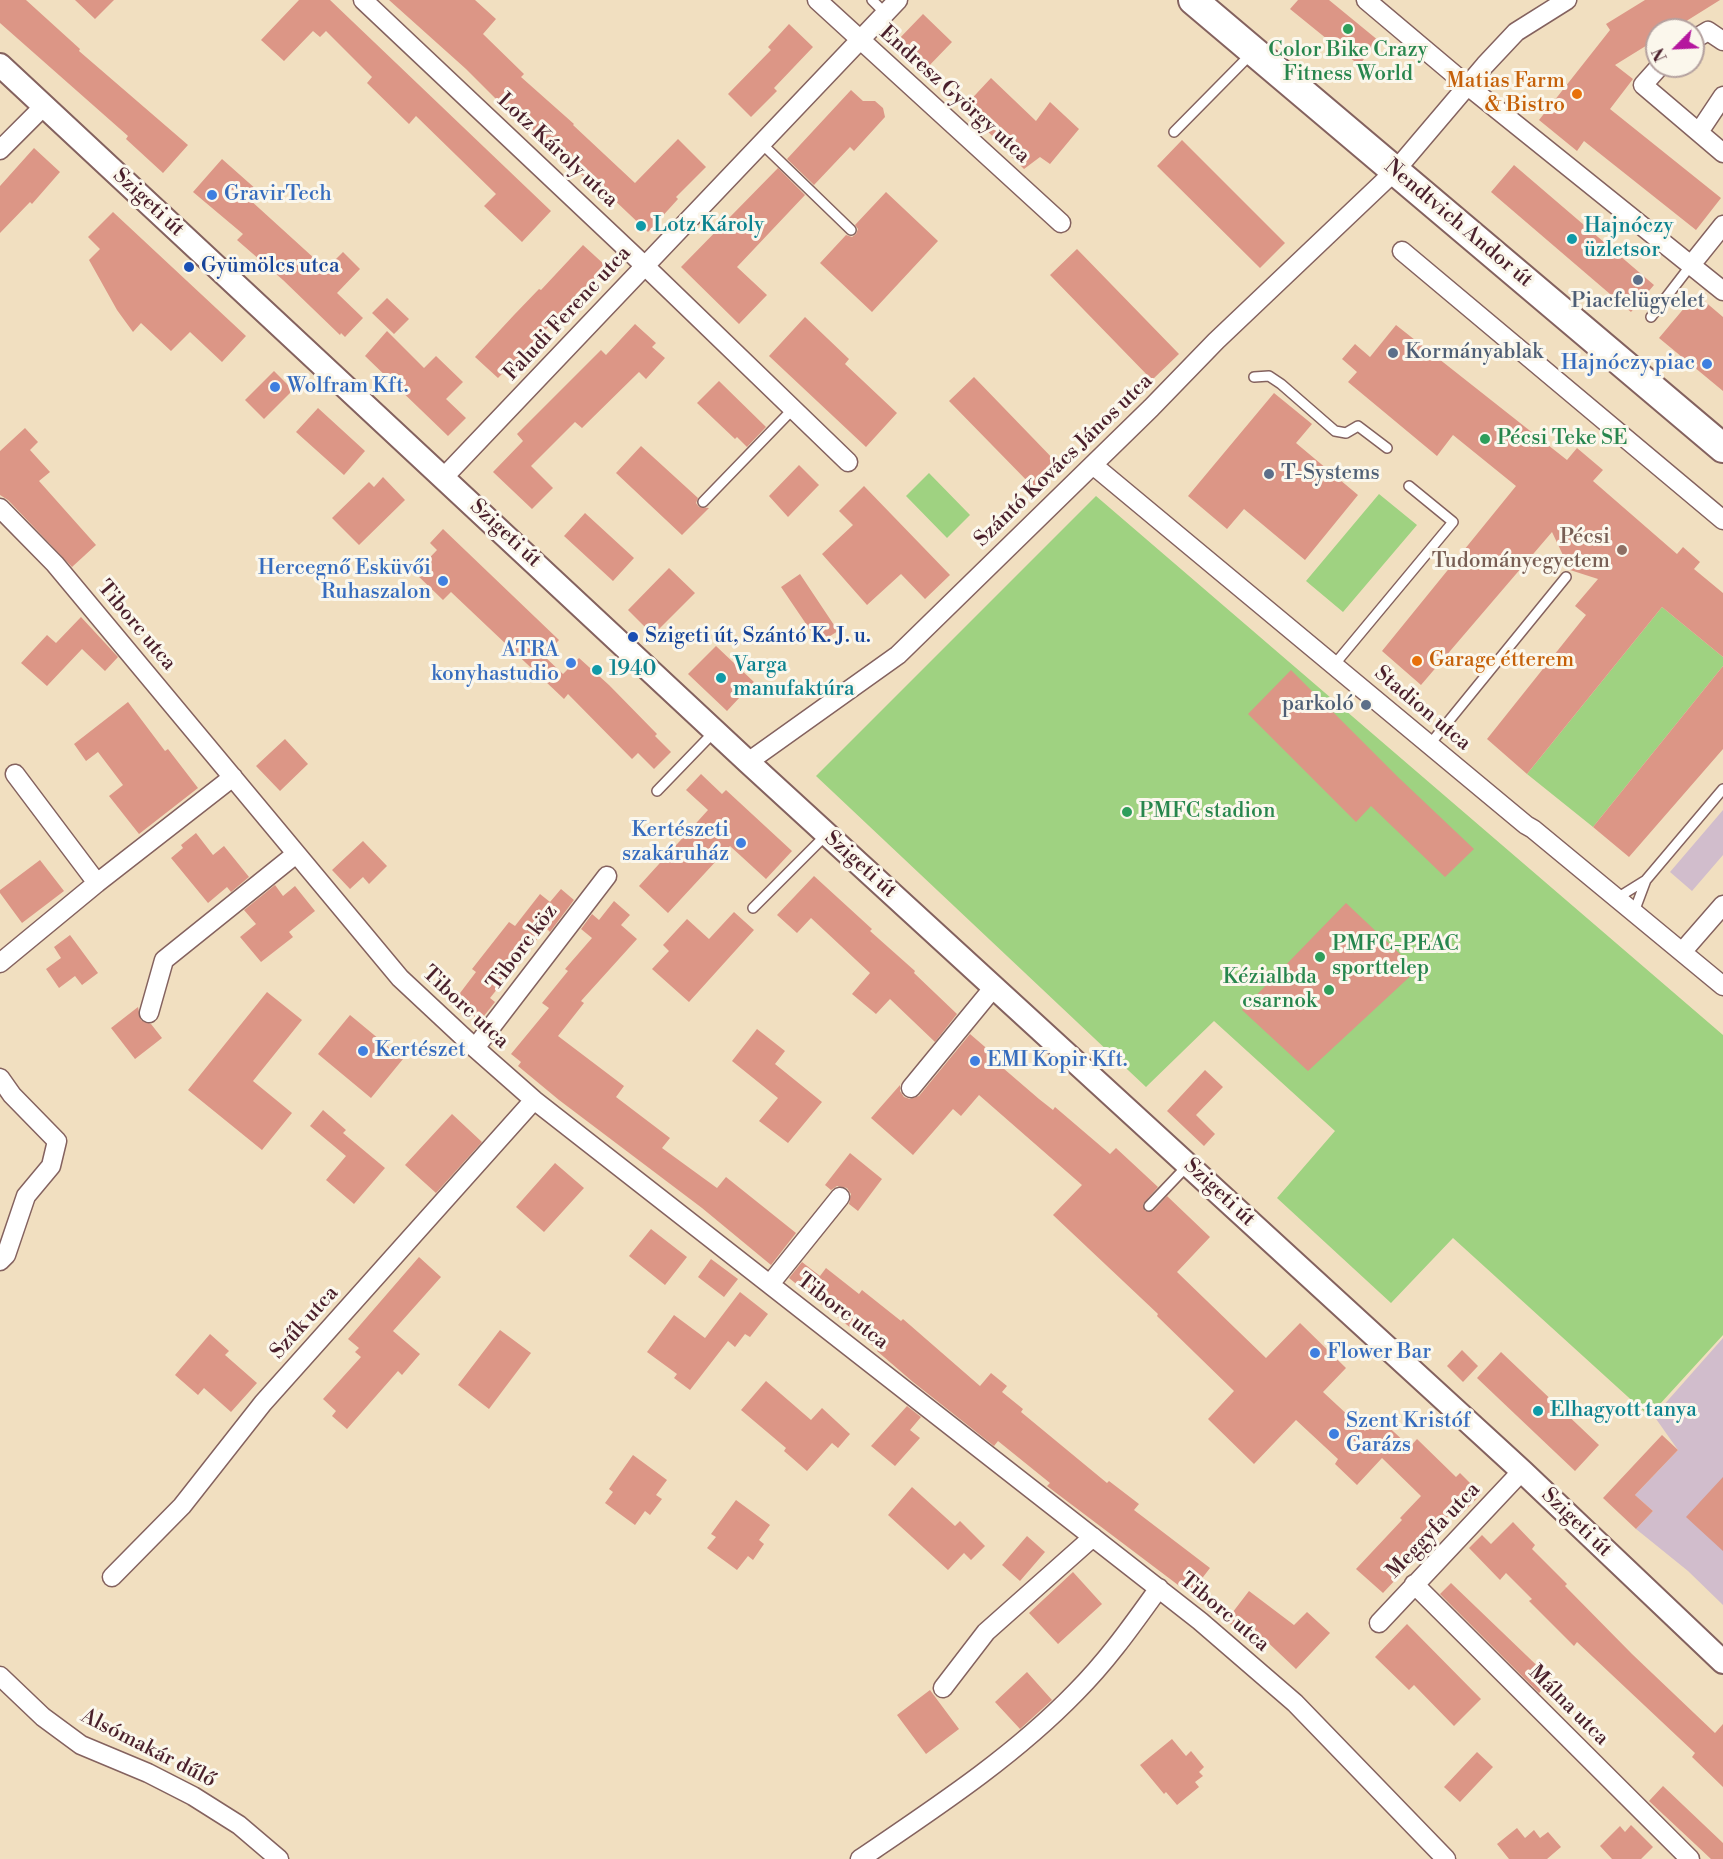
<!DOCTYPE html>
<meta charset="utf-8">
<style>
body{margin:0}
#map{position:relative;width:1723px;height:1859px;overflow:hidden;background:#f1dfc0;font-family:"Libre Bodoni",serif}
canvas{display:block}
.north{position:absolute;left:1645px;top:18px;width:60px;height:60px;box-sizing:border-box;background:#fbf7ec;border:2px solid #b4a19f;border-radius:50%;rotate:246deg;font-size:16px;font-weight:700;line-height:24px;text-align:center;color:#4a1f2b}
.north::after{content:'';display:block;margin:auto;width:21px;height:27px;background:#b5179e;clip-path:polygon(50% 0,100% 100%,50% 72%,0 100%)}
</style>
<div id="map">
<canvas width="1723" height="1859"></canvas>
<div class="north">N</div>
</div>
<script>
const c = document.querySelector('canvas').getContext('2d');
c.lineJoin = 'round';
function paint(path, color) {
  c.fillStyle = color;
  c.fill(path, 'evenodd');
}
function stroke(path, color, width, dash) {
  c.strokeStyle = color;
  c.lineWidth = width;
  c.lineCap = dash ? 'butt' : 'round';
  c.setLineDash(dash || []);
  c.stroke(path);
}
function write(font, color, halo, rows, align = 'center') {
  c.font = font + ' "Libre Bodoni",serif';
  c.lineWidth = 6;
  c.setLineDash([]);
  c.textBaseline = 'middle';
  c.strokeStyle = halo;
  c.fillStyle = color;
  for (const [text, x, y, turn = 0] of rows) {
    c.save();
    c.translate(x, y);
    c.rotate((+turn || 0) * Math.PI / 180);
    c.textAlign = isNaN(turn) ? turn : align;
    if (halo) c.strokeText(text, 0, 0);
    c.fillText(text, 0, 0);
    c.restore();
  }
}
const industrial = new Path2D(`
 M 1723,810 L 1723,855 L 1692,891 L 1670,872 Z
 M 1723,1338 L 1723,1605 L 1688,1571 L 1636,1529 L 1653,1511 L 1635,1495 L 1678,1450 L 1654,1416 Z`);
const green = new Path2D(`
 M 929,473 L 970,515 L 947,538 L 906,496 Z
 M 1379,494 L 1417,525 L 1343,612 L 1306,581 Z
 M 1096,496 L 1723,1035 L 1723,1335 L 1649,1416 L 1453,1238 L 1391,1303 L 1277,1198 L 1335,1131 L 1214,1021 L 1146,1087 L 816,776 Z
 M 1662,607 L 1723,657 L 1723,666 L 1593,827 L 1527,774 Z`);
const building = new Path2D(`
 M 0,0 L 26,0 L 80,49 L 79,51 L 188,145 L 163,173 L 126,139 L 128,136 L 0,23 Z
 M 75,0 L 114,0 L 95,19 Z
 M 299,0 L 330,0 L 551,211 L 522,242 L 484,206 L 496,194 L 416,116 L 409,124 L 367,83 L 372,77 L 326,31 L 320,37 L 313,31 L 284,61 L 261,40 Z
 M 389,0 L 475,0 L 496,19 L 483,34 L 524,74 L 521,77 L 574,124 L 573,125 L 635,183 L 678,139 L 706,167 L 676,197 L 678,199 L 648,232 L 589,176 L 586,179 L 498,101 L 466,69 Z
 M 1298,0 L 1329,0 L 1379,41 L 1359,65 L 1290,9 Z
 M 1645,0 L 1720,0 L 1672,30 L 1657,30 L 1657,39 L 1615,65 L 1633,79 L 1610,109 L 1721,198 L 1696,230 L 1584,141 L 1577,151 L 1539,120 L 1610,30 L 1606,24 Z
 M 923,14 L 952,42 L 925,70 L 896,42 Z
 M 789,24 L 813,47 L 774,88 L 777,91 L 751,117 L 728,94 L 771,50 L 768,47 Z
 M 991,78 L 1036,121 L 1050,102 L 1079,129 L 1050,164 L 1040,157 L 1024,169 L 1007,152 L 1008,151 L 963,108 Z
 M 851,90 L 863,101 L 875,101 L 883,108 L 885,117 L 854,151 L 850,147 L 814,185 L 787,159 Z
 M 1182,140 L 1285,243 L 1260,268 L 1157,166 Z
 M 34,148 L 60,172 L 32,204 L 30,202 L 0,233 L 0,186 Z
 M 222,159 L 257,190 L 249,199 L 326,269 L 343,252 L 360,269 L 337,293 L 363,318 L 345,337 L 341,333 L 340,335 L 283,280 L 237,240 L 243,234 L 193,192 Z
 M 1514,165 L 1654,285 L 1631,312 L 1491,192 Z
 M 778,168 L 805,195 L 737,267 L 767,295 L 739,324 L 681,267 Z
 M 886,192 L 938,241 L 872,312 L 820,263 L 846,235 L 852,237 L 856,234 L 858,229 L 855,225 Z
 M 113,212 L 246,336 L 222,362 L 190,332 L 171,351 L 141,323 L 133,332 L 117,310 L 89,260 L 100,249 L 88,237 Z
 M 583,245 L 607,267 L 498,378 L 475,357 L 514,315 L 539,289 L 541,290 Z
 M 1077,249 L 1179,354 L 1152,380 L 1050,275 Z
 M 1696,294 L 1723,317 L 1723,391 L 1659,338 Z
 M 387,298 L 409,319 L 394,334 L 372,313 Z
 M 805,317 L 849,359 L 845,364 L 897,413 L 866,447 L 769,356 Z
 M 635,324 L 656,343 L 652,347 L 665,358 L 646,379 L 639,372 L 582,428 L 575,422 L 531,466 L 553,488 L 532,509 L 493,472 L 523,441 L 517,434 L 601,350 L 606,355 Z
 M 1396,325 L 1567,460 L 1577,448 L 1603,470 L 1593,481 L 1677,554 L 1683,547 L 1692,555 L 1700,562 L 1694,569 L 1723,593 L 1723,657 L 1662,607 L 1527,774 L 1487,739 L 1586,615 L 1575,606 L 1598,579 L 1570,570 L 1552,532 L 1421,685 L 1382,651 L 1516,486 L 1453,435 L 1437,456 L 1348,382 L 1357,372 L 1342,359 L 1355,344 L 1370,357 Z
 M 387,331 L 424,368 L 436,356 L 463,382 L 446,399 L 466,418 L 448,436 L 365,356 Z
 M 274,371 L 293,390 L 264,419 L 245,400 Z
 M 974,377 L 1059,465 L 1035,489 L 949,401 Z
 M 719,381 L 766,427 L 747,447 L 737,437 L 735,439 L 697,403 Z
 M 1274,393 L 1312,424 L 1296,443 L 1358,495 L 1305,560 L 1244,509 L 1227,529 L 1188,496 Z
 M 318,408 L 365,451 L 344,475 L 296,432 Z
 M 25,428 L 38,442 L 30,450 L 50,472 L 39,481 L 96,545 L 72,567 L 8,500 L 0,495 L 0,451 Z
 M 641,446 L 698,498 L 696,503 L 699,507 L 709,508 L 682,535 L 616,473 Z
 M 799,465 L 819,485 L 788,517 L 769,496 Z
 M 383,477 L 405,500 L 359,545 L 332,518 L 369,482 L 374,487 Z
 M 864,486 L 950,575 L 925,599 L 901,574 L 867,605 L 822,554 L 853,525 L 839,511 Z
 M 585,513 L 634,558 L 613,581 L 564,536 Z
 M 443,529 L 559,640 L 544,656 L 563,674 L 579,658 L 609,685 L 657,734 L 655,736 L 671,752 L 654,769 L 638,753 L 632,759 L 568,694 L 564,699 L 451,592 L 443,600 L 415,573 L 437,550 L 430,543 Z
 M 669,568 L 695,593 L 653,635 L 628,610 Z
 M 800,574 L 838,631 L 819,643 L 781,587 Z
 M 81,617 L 118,657 L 105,671 L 82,649 L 47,686 L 21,663 L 47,635 L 56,643 Z
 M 716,646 L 754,682 L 727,711 L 688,674 Z
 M 1723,666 L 1723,749 L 1629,857 L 1593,827 Z
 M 1291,670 L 1399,778 L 1474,849 L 1445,877 L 1371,806 L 1356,822 L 1248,714 Z
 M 128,702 L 165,751 L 168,749 L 198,788 L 139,834 L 109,796 L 123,785 L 98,752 L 86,761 L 74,744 Z
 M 285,739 L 308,764 L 280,791 L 256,766 Z
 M 701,774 L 722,794 L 726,790 L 792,851 L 766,879 L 730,846 L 668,913 L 639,886 L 708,810 L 686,790 Z
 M 196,833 L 213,855 L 224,846 L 249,877 L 231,892 L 227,887 L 208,903 L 171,858 L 183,848 L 181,845 Z
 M 363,841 L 387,866 L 369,884 L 363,877 L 350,889 L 332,870 Z
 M 40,860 L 64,891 L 22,923 L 0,893 L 0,890 Z
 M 814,876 L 872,929 L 870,931 L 915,971 L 914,973 L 957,1014 L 935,1042 L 890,999 L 876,1014 L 852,994 L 870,973 L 811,918 L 797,933 L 777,915 Z
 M 275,885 L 283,896 L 295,886 L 315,911 L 289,932 L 293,937 L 261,962 L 240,937 L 256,924 L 244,910 Z
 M 561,889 L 574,900 L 550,932 L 546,928 L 490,998 L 495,1002 L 480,1021 L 454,1001 L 476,972 L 472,969 L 509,922 L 515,926 L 540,894 L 550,902 Z
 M 614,901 L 630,915 L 621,925 L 637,939 L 581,1001 L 584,1003 L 558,1036 L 624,1086 L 616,1097 L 670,1138 L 662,1148 L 717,1188 L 726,1177 L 796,1233 L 771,1265 L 702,1208 L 559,1100 L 518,1066 L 521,1062 L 511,1054 L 549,1008 L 542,1003 L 568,971 L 565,969 L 592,938 L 581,929 L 592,914 L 599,920 Z
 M 1346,903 L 1417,970 L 1308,1071 L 1242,1010 Z
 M 734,912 L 754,930 L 689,1002 L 652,969 L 669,951 L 663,945 L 687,919 L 709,939 Z
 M 70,935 L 98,973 L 82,985 L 75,976 L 59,988 L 46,969 L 61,958 L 54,947 Z
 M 267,992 L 302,1020 L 253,1081 L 292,1113 L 262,1150 L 188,1090 Z
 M 138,1007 L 141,1020 L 151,1024 L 162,1038 L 135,1059 L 111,1028 Z
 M 350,1015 L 403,1059 L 371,1098 L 318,1054 Z
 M 757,1029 L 785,1051 L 775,1064 L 822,1102 L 788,1143 L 759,1121 L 778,1098 L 732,1061 Z
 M 970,1034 L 1006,1065 L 1003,1068 L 1039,1099 L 1053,1110 L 1055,1107 L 1110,1154 L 1116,1148 L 1158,1187 L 1143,1204 L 1145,1211 L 1153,1211 L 1167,1196 L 1210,1237 L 1177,1272 L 1266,1358 L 1300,1323 L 1346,1368 L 1323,1392 L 1365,1431 L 1378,1417 L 1410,1447 L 1417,1439 L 1456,1477 L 1460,1473 L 1481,1494 L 1457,1519 L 1451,1513 L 1408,1558 L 1412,1562 L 1383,1593 L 1356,1569 L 1402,1520 L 1400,1518 L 1421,1496 L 1382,1458 L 1357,1485 L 1335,1464 L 1338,1459 L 1296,1420 L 1254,1464 L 1208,1419 L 1234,1391 L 1157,1316 L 1158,1314 L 1053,1215 L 1082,1185 L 979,1095 L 961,1116 L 953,1109 L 913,1155 L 871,1118 L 900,1085 L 900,1091 L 904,1097 L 910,1099 L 919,1096 Z
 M 1205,1070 L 1223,1087 L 1196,1115 L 1215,1134 L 1204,1146 L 1167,1111 Z
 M 323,1110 L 346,1130 L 343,1133 L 385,1168 L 354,1204 L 326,1180 L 346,1156 L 310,1126 Z
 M 452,1114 L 482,1142 L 436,1193 L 405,1165 Z
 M 850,1153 L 882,1179 L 858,1211 L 849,1204 L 851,1194 L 847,1188 L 837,1186 L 831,1190 L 825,1185 Z
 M 555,1163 L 584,1188 L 544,1232 L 516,1207 Z
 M 651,1229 L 687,1257 L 665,1285 L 629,1256 Z
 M 419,1257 L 441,1277 L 393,1331 L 420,1354 L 402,1375 L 398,1371 L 347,1429 L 332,1416 L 336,1411 L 323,1399 L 361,1357 L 355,1352 L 359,1348 L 348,1339 Z
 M 711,1259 L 738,1279 L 724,1297 L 698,1277 Z
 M 802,1262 L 820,1276 L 826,1268 L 859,1294 L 862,1290 L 901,1321 L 903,1319 L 980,1386 L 991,1373 L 1007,1386 L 1002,1392 L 1023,1409 L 1021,1412 L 1107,1483 L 1109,1481 L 1139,1504 L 1134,1510 L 1210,1568 L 1190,1594 L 1047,1486 L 1050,1483 L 998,1441 L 994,1446 L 913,1382 L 877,1351 L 878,1350 L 789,1278 Z
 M 740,1292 L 768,1314 L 750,1337 L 745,1334 L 735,1347 L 728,1341 L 690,1390 L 674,1378 L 677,1374 L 647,1352 L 674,1315 L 705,1338 Z
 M 500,1330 L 531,1353 L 489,1409 L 458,1385 Z
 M 210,1334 L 229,1351 L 225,1355 L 257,1383 L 231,1412 L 204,1388 L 198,1395 L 175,1375 Z
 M 1462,1350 L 1478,1366 L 1463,1382 L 1447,1366 Z
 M 1501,1352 L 1599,1445 L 1575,1471 L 1477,1378 Z
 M 766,1381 L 811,1420 L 822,1408 L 850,1434 L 838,1448 L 832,1443 L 807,1471 L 784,1451 L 786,1448 L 741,1410 Z
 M 907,1406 L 921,1417 L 910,1430 L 920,1438 L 895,1466 L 871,1446 Z
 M 1662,1435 L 1678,1450 L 1635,1495 L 1653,1511 L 1636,1529 L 1603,1498 Z
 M 633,1455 L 667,1480 L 656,1495 L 662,1499 L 650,1515 L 645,1511 L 635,1525 L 605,1503 L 613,1492 L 609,1489 Z
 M 1723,1477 L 1723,1551 L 1686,1517 Z
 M 912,1487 L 955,1526 L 960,1521 L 985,1546 L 971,1560 L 964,1553 L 948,1570 L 888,1515 Z
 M 736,1500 L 770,1525 L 759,1540 L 764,1544 L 753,1560 L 748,1556 L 737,1570 L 707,1548 L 716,1537 L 711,1534 Z
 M 1513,1522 L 1535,1545 L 1532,1549 L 1567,1584 L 1565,1586 L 1632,1654 L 1715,1733 L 1723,1724 L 1723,1787 L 1692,1757 L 1695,1753 L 1577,1642 L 1574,1646 L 1529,1601 L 1532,1599 L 1506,1573 L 1500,1580 L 1469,1548 L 1482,1535 L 1491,1544 Z
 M 1027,1536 L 1045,1552 L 1020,1581 L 1002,1565 Z
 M 1073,1572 L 1102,1604 L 1058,1644 L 1029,1613 Z
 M 1451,1583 L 1552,1680 L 1539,1693 L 1440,1594 Z
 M 1249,1591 L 1294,1625 L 1307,1612 L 1330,1633 L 1296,1669 L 1259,1634 L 1253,1641 L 1226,1621 Z
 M 1407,1624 L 1481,1699 L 1454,1726 L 1414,1685 L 1409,1690 L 1375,1657 Z
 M 1027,1672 L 1052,1700 L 1020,1729 L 995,1702 Z
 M 930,1690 L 959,1729 L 926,1754 L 897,1715 Z
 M 1172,1739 L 1186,1756 L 1191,1751 L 1204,1767 L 1199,1772 L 1203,1776 L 1195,1782 L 1199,1787 L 1177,1805 L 1166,1792 L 1164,1794 L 1140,1765 Z
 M 1477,1752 L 1493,1767 L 1460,1802 L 1444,1787 Z
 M 1663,1786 L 1723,1843 L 1723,1859 L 1711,1859 L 1649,1801 Z
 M 1631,1825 L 1653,1847 L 1641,1859 L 1612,1859 L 1600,1846 L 1620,1826 L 1625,1832 Z
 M 1517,1828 L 1525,1838 L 1534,1830 L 1540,1838 L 1548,1832 L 1561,1847 L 1547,1859 L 1509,1859 L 1497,1844 Z`);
const service = new Path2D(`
 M 872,0 L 885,13
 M 1174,132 L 1252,53
 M 761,143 L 851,230
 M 1651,317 L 1691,265
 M 1254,377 L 1269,376 L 1281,384 L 1335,431 L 1346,433 L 1358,426 L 1387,448
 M 703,502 L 793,409
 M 1334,665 L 1453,522 L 1409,486
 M 1430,744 L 1566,577
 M 657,791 L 715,731
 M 1617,898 L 1646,880 L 1723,789
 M 753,908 L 827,834
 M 1634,912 L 1646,880
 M 1149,1206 L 1188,1165`);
const minor = new Path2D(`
 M 363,0 L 645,266 L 848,462
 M 817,0 L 1061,223
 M 1366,0 L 1468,86 L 1723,291
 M 1693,40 L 1708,31 L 1723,41
 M 1660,66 L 1643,85 L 1723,153
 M 1699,132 L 1723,96
 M 0,150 L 43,107
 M 1402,251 L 1723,520
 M 1691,265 L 1723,225
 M 1093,465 L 1526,825 L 1533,829 L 1723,986
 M 444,477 L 898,0
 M 0,508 L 55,564 L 400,978 L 475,1048 L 534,1100 L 1200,1621 L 1295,1703 L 1446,1859
 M 748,762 L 898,655 L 1151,408 L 1216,341 L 1395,171 L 1485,65 L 1516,32 L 1567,0
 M 15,774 L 97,883
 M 1682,952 L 1723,905
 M 0,963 L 97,883 L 233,777
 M 149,1013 L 164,960 L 296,854
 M 475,1048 L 607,876
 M 0,1078 L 12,1095 L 57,1141 L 51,1166 L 26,1196 L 6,1255 L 0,1261
 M 911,1088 L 994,987
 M 770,1284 L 840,1197
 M 112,1577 L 182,1506 L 263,1403 L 534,1100
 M 1414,1584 L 1690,1859
 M 1379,1623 L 1522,1471
 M 0,1676 L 43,1717 L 81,1745 L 148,1773 L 193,1796 L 239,1825 L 279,1859
 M 943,1688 L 986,1632 L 1093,1537
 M 860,1859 C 935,1808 1013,1757 1076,1692 C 1108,1660 1133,1624 1159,1588`);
const tertiary = new Path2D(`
 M 0,65 L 748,762 L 1522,1471 L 1723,1662`);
const primary = new Path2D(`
 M 1193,0 L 1723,448`);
const markers = [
 [1348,29,6,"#2e9e5b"],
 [1577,94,6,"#e8710a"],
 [212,195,6,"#3f7fe0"],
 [641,226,6,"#0f9aa8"],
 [1572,239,6,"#0f9aa8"],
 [189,267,6,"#1a4fb4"],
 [1638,280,6,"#5c6f8a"],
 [1393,353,6,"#5c6f8a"],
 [1707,364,6,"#3f7fe0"],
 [275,387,6,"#3f7fe0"],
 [1485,439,6,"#2e9e5b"],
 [1269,474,6,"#5c6f8a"],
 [1622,550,6,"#8d6e63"],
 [443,581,6,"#3f7fe0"],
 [633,637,6,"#1a4fb4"],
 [1417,661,6,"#e8710a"],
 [571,663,6,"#3f7fe0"],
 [597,670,6,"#0f9aa8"],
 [721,678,6,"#0f9aa8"],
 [1366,705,6,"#5c6f8a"],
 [1127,812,6,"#2e9e5b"],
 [741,843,6,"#3f7fe0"],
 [1320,957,6,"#2e9e5b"],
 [1329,990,6,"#2e9e5b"],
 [363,1051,6,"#3f7fe0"],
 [975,1061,6,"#3f7fe0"],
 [1315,1353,6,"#3f7fe0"],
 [1538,1411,6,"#0f9aa8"],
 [1334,1434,6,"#3f7fe0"]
];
const leisureNames = [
 ["Color Bike Crazy",1348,51,"center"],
 ["Fitness World",1348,75,"center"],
 ["Pécsi Teke SE",1497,439],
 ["PMFC stadion",1139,812],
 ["PMFC-PEAC",1332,945],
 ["sporttelep",1332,969],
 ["Kézialbda",1317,978,"right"],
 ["csarnok",1317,1002,"right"]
];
const foodNames = [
 ["Matias Farm",1565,82],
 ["& Bistro",1565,106],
 ["Garage étterem",1429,661,"left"]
];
const streetNames = [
 ["Endresz György utca",954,95,42],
 ["Lotz Károly utca",557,151,43],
 ["Szigeti út",148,203,43],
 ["Nendtvich Andor út",1458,224,40],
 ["Faludi Ferenc utca",568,314,-47],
 ["Szántó Kovács János utca",1064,461,-44],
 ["Szigeti út",505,534,43],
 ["Tiborc utca",136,626,50],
 ["Stadion utca",1422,709,40],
 ["Szigeti út",860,865,42],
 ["Tiborc köz",523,948,-53],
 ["Tiborc utca",465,1008,43],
 ["Szigeti út",1219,1193,43],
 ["Tiborc utca",842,1312,38],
 ["Szűk utca",305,1323,-48],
 ["Szigeti út",1576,1523,44],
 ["Meggyfa utca",1434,1531,-46],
 ["Tiborc utca",1224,1613,40],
 ["Málna utca",1568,1706,45],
 ["Alsómakár dűlő",148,1749,27]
];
const shopNames = [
 ["GravirTech",224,195],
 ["Hajnóczy piac",1695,364,"right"],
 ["Wolfram Kft.",287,387],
 ["Hercegnő Esküvői",431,569,"right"],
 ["Ruhaszalon",431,593,"right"],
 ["ATRA",559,651,"right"],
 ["konyhastudio",559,675,"right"],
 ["Kertészeti",729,831,"right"],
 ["szakáruház",729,855,"right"],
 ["Kertészet",375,1051],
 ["EMI Kopir Kft.",987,1061],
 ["Flower Bar",1327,1353],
 ["Szent Kristóf",1346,1422],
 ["Garázs",1346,1446]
];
const cultureNames = [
 ["Lotz Károly",653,226],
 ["Hajnóczy",1584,227],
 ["üzletsor",1584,251],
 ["Varga",733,666],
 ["manufaktúra",733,690],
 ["1940",609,670],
 ["Elhagyott tanya",1550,1411]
];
const transitNames = [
 ["Gyümölcs utca",201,267],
 ["Szigeti út, Szántó K. J. u.",645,637]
];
const serviceNames = [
 ["Piacfelügyelet",1638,302,"center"],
 ["Kormányablak",1405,353],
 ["T-Systems",1281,474],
 ["parkoló",1354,705,"right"]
];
const educationNames = [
 ["Pécsi",1610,538],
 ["Tudományegyetem",1610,562]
];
paint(industrial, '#d1bdcc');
paint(green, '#9fd281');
paint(building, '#dc9686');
stroke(service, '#84625f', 12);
stroke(minor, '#84625f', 21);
stroke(tertiary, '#84625f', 26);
stroke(primary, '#84625f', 32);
stroke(service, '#fff', 9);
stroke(minor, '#fff', 18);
stroke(tertiary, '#fff', 22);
stroke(primary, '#fff', 28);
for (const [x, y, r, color] of markers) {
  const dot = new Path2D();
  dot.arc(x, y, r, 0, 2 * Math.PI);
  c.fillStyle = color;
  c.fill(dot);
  stroke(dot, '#fbf7ec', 2);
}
write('21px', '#27864d', '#fbf7ec', leisureNames, 'left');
write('21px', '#c56008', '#fbf7ec', foodNames, 'right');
write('21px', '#4a1f2b', '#fbf7ec', streetNames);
write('21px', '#366cbe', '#fbf7ec', shopNames, 'left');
write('21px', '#0d838f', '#fbf7ec', cultureNames, 'left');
write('21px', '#164399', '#fbf7ec', transitNames, 'left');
write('21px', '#4e5e75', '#fbf7ec', serviceNames, 'left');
write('21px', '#785e54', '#fbf7ec', educationNames, 'right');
</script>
